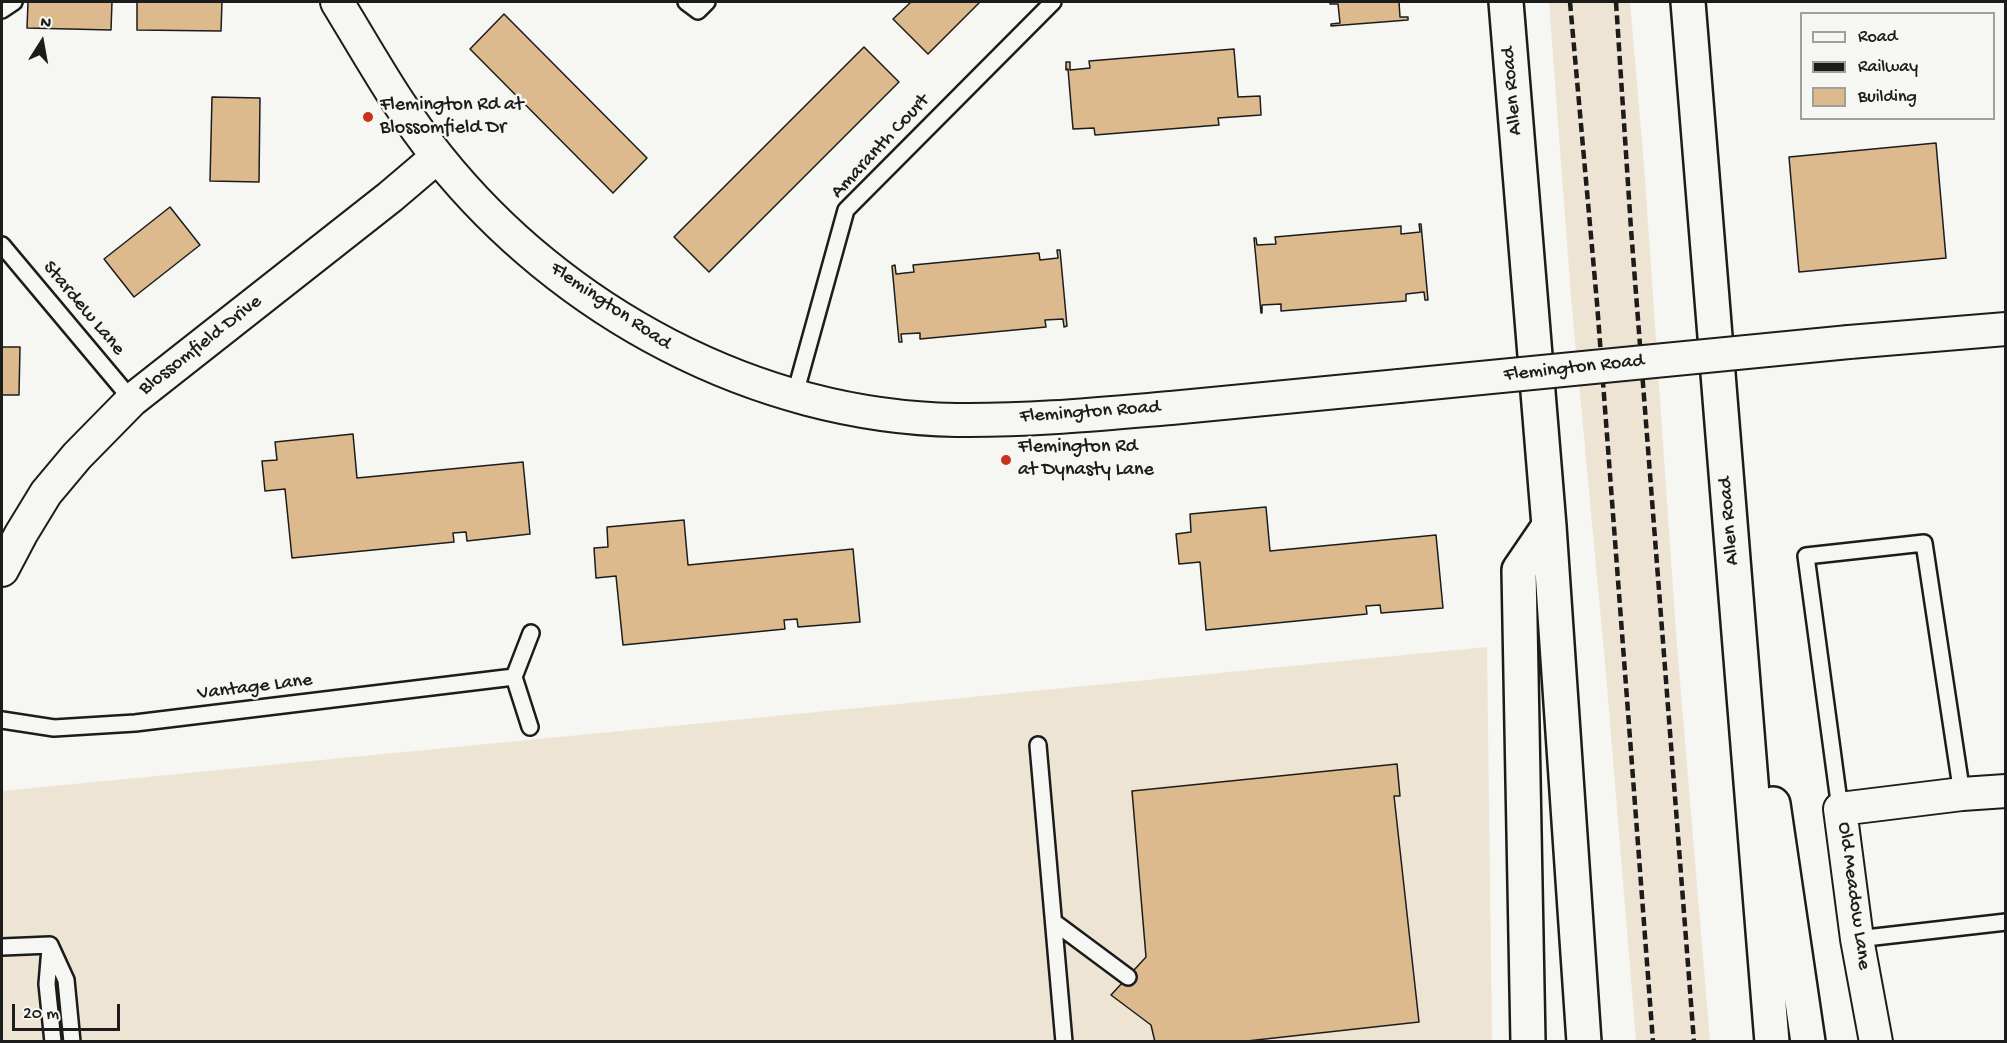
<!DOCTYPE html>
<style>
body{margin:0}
#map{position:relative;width:2007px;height:1043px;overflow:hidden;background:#f6f6f2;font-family:"Gochi Hand",sans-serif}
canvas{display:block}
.frame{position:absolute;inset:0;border:3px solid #1c1c1c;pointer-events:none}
.legend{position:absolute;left:1800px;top:12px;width:195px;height:108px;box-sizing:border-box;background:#f6f6f2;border:2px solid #9f9f9c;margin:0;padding:8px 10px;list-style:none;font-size:18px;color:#1c1c1c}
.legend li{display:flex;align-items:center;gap:12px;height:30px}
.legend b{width:30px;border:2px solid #9f9f9c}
.north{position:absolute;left:12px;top:12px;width:60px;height:60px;-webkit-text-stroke:4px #f6f6f2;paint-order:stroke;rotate:11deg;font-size:16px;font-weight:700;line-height:24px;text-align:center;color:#1c1c1c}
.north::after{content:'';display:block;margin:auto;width:21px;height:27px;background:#1c1c1c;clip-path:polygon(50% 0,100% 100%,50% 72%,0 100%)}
.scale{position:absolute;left:12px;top:1004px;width:108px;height:27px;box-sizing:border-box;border:3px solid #1c1c1c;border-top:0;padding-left:8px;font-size:18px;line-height:21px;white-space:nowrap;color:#1c1c1c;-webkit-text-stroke:4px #f6f6f2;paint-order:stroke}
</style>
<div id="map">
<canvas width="2007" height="1043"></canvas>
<div class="frame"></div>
<ul class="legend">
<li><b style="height:8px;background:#f6f6f2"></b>Road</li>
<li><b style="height:8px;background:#1c1c1c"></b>Railway</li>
<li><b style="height:16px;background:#dcba8e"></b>Building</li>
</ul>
<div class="north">N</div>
<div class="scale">20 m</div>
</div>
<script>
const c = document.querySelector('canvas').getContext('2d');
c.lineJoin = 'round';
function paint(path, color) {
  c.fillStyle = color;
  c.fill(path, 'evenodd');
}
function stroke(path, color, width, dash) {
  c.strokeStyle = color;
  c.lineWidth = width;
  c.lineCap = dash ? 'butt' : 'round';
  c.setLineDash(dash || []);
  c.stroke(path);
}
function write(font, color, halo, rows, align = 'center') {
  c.font = font + ' "Gochi Hand",sans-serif';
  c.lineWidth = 5;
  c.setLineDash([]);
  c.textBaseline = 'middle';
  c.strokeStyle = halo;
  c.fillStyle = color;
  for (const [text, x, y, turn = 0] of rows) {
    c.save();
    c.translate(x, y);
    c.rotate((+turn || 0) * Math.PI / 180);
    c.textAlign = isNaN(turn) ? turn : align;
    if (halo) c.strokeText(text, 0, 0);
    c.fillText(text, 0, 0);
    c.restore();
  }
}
const built = new Path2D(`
 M 1549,2 L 1630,2 L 1644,165 L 1676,633 L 1710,1041 L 1636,1041 L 1606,674 L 1571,297 Z
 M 1487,647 L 1492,1041 L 2,1041 L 2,791 Z`);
const building = new Path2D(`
 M 28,2 L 112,2 L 111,30 L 27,28 Z
 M 137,2 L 222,2 L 221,31 L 137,30 Z
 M 911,2 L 980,2 L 928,54 L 893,19 Z
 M 1330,2 L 1399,2 L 1400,17 L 1408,17 L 1408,20 L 1331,26 L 1331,24 L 1340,23 L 1338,4 L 1330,4 Z
 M 504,14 L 647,158 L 613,193 L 470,49 Z
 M 864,47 L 899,82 L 709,272 L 674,237 Z
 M 1234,49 L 1238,97 L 1260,96 L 1261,115 L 1218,118 L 1219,125 L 1095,135 L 1094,128 L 1073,129 L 1068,69 L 1066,70 L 1066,62 L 1070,62 L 1070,70 L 1090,68 L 1089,61 Z
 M 212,97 L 260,98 L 259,182 L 210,181 Z
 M 1936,143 L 1946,258 L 1799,272 L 1789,157 Z
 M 170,207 L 200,245 L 134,297 L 104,259 Z
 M 1419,224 L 1421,224 L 1428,300 L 1425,300 L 1424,292 L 1406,294 L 1406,301 L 1281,311 L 1281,304 L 1262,305 L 1262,313 L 1261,313 L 1254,238 L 1256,238 L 1257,245 L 1276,244 L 1275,237 L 1401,226 L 1401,234 L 1420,232 Z
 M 1057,250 L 1060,250 L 1067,326 L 1064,327 L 1063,319 L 1045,320 L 1046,327 L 920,339 L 920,333 L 901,334 L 902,342 L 899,342 L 892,266 L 895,265 L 896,274 L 914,272 L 913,265 L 1039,253 L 1040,260 L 1058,258 Z
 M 2,347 L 20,347 L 19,395 L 2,395 Z
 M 353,434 L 357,478 L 523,462 L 530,534 L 467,541 L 466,532 L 453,533 L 454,542 L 292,558 L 285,489 L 265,491 L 262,461 L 277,460 L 275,442 Z
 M 1266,507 L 1270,551 L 1436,535 L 1443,608 L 1381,613 L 1380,605 L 1366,606 L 1367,614 L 1206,630 L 1200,562 L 1179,564 L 1176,534 L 1191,532 L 1190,514 Z
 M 684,520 L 688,565 L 853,549 L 860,622 L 798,627 L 797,619 L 784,620 L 785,629 L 623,645 L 616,576 L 596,578 L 594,548 L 608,547 L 607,527 Z
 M 1397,764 L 1400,796 L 1394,796 L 1419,1022 L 1238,1042 L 1155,1042 L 1151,1025 L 1111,995 L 1146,957 L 1132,791 Z`);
const lane = new Path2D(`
 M 686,2 L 698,11 L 707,2
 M 2,10 L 14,2
 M 2,245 L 132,400
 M 795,394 L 846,210 L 1053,2
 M 514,677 L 530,727
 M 2,720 L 54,728 L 135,723 L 514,677 L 531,633
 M 1038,745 L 1064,1042
 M 1840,809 L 1806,556 L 1924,543 L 1962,794
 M 1054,922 L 1128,977
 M 1857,939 L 2006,922
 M 50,945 L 66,980 L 72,1042
 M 2,947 L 50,945
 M 50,948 L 47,984 L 53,1042`);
const street = new Path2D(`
 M 337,2 C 369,54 399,109 438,157 C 562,312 755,416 956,420 C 1028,421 1100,414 1171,408 C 1247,400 1323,393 1399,386
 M 1849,342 L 2006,329
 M 2,570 L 21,534 L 46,493 L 77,456 L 132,400 L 390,197 L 437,157
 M 1876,1042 L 1857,939 L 1840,809 L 1962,794 L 2006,791`);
const highway = new Path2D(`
 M 1506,2 L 1549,526 L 1584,1042
 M 1688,2 L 1772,1042
 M 1773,804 L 1808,1042
 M 1528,1042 L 1519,570 L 1549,526`);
const rail = new Path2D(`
 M 1570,2 L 1597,303 L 1653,1042
 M 1616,2 L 1631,229 L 1694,1042`);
const streetBridge = new Path2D(`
 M 1399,386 L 1849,342`);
const markers = [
 [368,117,6,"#c8321e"],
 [1006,460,6,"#c8321e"]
];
const streetNames = [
 ["Allen Road",1513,91,-95],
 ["Amaranth Court",881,147,-47],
 ["Flemington Road",610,307,34],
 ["Stardew Lane",83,309,50],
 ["Blossomfield Drive",201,346,-38],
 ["Flemington Road",1574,369,-6],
 ["Flemington Road",1090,413,-4],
 ["Allen Road",1730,521,-95],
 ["Vantage Lane",255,688,-7],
 ["Old Meadow Lane",1853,896,82]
];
const poiNames = [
 ["Flemington Rd at",380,106],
 ["Blossomfield Dr",380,129],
 ["Flemington Rd",1018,448],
 ["at Dynasty Lane",1018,471]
];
paint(built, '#eee4d4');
paint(building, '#dcba8e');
stroke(building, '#1c1c1c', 1.5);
stroke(lane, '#1c1c1c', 20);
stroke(street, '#1c1c1c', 36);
stroke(highway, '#1c1c1c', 38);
stroke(lane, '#f6f6f2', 15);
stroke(street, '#f6f6f2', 32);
stroke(highway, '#f6f6f2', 33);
stroke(rail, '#1c1c1c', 4.5, [9, 4.5]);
stroke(streetBridge, '#1c1c1c', 36, []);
stroke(streetBridge, '#f6f6f2', 32);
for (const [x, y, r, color] of markers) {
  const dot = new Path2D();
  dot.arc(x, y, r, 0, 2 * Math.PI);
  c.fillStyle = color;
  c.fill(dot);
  stroke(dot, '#f6f6f2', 2);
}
write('20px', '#1c1c1c', '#f6f6f2', streetNames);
write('20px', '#1c1c1c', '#f6f6f2', poiNames, 'left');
</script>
